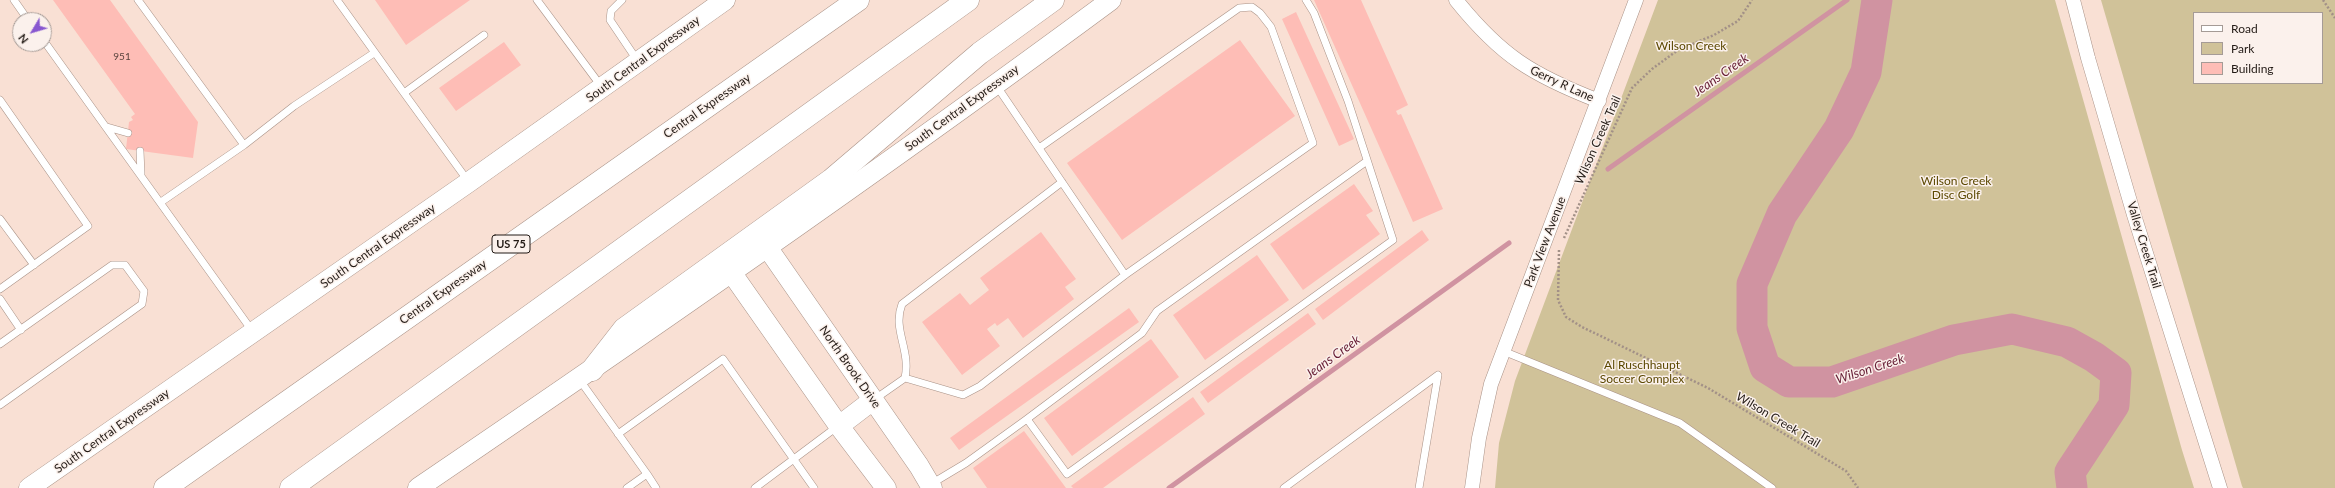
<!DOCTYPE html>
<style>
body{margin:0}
#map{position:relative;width:2335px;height:488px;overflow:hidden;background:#f9e0d4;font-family:Lato,sans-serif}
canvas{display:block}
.legend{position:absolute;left:2193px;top:12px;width:130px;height:72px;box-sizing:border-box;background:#fbf1ec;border:1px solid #a59b96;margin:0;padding:5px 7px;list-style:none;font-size:12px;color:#231b16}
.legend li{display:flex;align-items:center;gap:8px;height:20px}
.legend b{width:20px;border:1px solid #a59b96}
.north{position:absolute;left:12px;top:12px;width:40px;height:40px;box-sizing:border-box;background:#fbf1ec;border:1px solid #a59b96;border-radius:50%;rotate:232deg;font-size:11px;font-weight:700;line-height:16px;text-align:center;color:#231b16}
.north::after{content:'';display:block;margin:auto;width:14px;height:18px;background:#8857d0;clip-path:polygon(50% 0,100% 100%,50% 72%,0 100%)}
</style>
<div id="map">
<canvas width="2335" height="488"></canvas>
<ul class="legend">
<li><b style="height:5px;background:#fff"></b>Road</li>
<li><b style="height:11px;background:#d0c299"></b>Park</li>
<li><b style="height:11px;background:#febdb6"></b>Building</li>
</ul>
<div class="north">N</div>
</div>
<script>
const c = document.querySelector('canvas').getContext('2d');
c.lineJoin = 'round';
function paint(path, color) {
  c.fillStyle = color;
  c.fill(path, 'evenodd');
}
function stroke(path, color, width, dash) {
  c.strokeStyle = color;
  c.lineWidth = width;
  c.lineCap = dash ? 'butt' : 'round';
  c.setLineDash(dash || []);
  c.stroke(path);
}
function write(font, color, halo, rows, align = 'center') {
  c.font = font + ' Lato,sans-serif';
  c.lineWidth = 3;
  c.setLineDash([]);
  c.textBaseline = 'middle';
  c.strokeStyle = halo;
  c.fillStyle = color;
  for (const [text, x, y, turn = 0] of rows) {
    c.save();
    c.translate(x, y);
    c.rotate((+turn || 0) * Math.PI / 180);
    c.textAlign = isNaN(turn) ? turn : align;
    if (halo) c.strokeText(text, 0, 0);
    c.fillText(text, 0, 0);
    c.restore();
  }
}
const green = new Path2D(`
 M 1658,0 L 2055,0 L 2182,450 L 2194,488 L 1495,488 L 1499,443 L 1515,381 Z
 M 2101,0 L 2335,0 L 2335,488 L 2243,488 L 2242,486 ZM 2194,13 L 2322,13 L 2322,83 L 2194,83 Z`);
const stream = new Path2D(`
 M 1608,169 L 1847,0
 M 1169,488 L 1509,243`);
const river = new Path2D(`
 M 1877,0 L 1866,72 L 1839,129 L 1782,214 L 1752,284 L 1752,328 L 1765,367 L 1789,382 L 1832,382 L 1954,340 L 2012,329 L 2067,342 L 2094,357 L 2116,373 L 2114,405 L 2070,472 L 2072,488`);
const building = new Path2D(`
 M 53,0 L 110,0 L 198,122 L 193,158 L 126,149 L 129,122 L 133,120 L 131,117 L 135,114 Z
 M 375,0 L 470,0 L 406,45 Z
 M 1314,0 L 1361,0 L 1408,105 L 1396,111 L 1398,115 L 1401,114 L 1443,209 L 1413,222 Z
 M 1296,12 L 1354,139 L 1339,146 L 1282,19 Z
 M 1240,40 L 1295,116 L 1122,240 L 1067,163 Z
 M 504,42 L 521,65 L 456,111 L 439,88 Z
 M 1354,184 L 1373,211 L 1366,215 L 1380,234 L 1303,290 L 1270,244 Z
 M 1422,230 L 1429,240 L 1323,320 L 1315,309 Z
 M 1041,232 L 1076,279 L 1065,287 L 1074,299 L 1023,338 L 1008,318 L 997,326 L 995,323 L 987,329 L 1000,346 L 962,375 L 922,322 L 960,293 L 970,305 L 989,290 L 980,278 Z
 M 1257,255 L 1289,300 L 1205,360 L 1173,315 Z
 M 1129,308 L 1139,322 L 959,450 L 950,438 Z
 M 1308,313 L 1316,324 L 1208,403 L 1200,392 Z
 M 1151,339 L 1179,377 L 1072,456 L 1044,418 Z
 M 1193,397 L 1205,414 L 1103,488 L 1073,488 L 1071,486 Z
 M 1024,431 L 1066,488 L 987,488 L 973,468 Z`);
const path = new Path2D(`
 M 2323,0 L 2335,18
 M 1564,238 L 1632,88 L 1652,69 L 1678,50 L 1714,35 L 1738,21 L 1752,0
 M 1559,250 L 1558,300 L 1566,317 L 1582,327 L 1708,388 L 1846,471 L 1858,488`);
const lane = new Path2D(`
 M 14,0 L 28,20
 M 138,0 L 244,145
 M 337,0 L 404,93
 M 537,0 L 601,86
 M 622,0 L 611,11 L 610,20 L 637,60
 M 44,41 L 253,332
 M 996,85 L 1125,275
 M 0,100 L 88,226 L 0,289
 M 107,127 L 128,133
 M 140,151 L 141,174
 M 468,181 L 404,93 L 484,35
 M 161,202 L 244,145 L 294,106 L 374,53
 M 0,219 L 34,265
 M 0,299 L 21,330
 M 0,344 L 112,265 L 125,265 L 144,291 L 142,304 L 0,405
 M 1503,351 L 1680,423 L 1772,488
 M 905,378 L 963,395 L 980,386 L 1125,275 L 1313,143 L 1271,27 L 1260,13 L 1252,7 L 1239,8 L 1039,148
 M 579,379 L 647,474 L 627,488
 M 875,399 L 905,378 C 911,349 892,330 902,304 L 1062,182
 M 1027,419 L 1142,333 L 1157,311 L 1367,161
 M 618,434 L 723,359 L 814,488
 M 647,474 L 656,488
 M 931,484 L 966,463 L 1027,419 L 1067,474 L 1393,240 L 1348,101 L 1314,13 L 1306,0
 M 755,488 L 838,426
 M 1284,488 L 1438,375 L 1419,488`);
const street = new Path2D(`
 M 1456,0 C 1501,56 1532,75 1599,101
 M 2073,0 L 2088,58 L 2134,215 L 2220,488
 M 1472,488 L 1479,438 L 1491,384 L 1636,0`);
const secondary = new Path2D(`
 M 767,247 L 919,466 L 932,488
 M 731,272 L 839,426 L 886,488
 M 839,426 L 873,400
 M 29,488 L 469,182 L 725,0
 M 418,488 C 652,329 884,168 1111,0`);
const highway = new Path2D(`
 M 592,370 L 624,329 L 831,180 L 980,53 L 1053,0
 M 165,488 L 858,0
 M 291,488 L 968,0`);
const numberNames = [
 ["951",122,57]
];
const shields = [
 [511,244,38]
];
const shieldNames = [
 ["US 75",511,244]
];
const parkNames = [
 ["Wilson Creek",1691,46],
 ["Wilson Creek",1956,181],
 ["Disc Golf",1956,195],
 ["Al Ruschhaupt",1642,365],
 ["Soccer Complex",1642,379]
];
const streetNames = [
 ["South Central Expressway",643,59,-36],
 ["Gerry R Lane",1562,84,25],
 ["Central Expressway",707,106,-35],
 ["South Central Expressway",962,108,-36],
 ["Wilson Creek Trail",1598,140,-66],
 ["Park View Avenue",1545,242,-69],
 ["Valley Creek Trail",2144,245,73],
 ["South Central Expressway",378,246,-35],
 ["Central Expressway",443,292,-35],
 ["North Brook Drive",850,367,55],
 ["Wilson Creek Trail",1778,420,31],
 ["South Central Expressway",112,431,-35]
];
const waterNames = [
 ["Jeans Creek",1721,75,-35],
 ["Jeans Creek",1333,357,-36],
 ["Wilson Creek",1870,369,-18]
];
paint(green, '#d0c299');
stroke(stream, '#d093a1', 5);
stroke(river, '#d093a1', 31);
paint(building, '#febdb6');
stroke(lane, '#a99287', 8);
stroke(street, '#a99287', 15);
stroke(secondary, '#a99287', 21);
stroke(highway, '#a99287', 23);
stroke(path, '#a29087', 2.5, [2, 2]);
stroke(lane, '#fff', 7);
stroke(street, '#fff', 14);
stroke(secondary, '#fff', 20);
stroke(highway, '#fff', 22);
write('10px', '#5a443e', null, numberNames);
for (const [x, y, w] of shields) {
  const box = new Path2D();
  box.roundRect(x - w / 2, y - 9, w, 18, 3);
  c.fillStyle = '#fbf1ec';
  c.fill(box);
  stroke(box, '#231b16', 1);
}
write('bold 11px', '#231b16', null, shieldNames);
write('12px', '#5b4800', '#fbf1ec', parkNames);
write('12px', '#231b16', '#fbf1ec', streetNames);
write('italic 13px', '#661e35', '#fbf1ec', waterNames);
</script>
